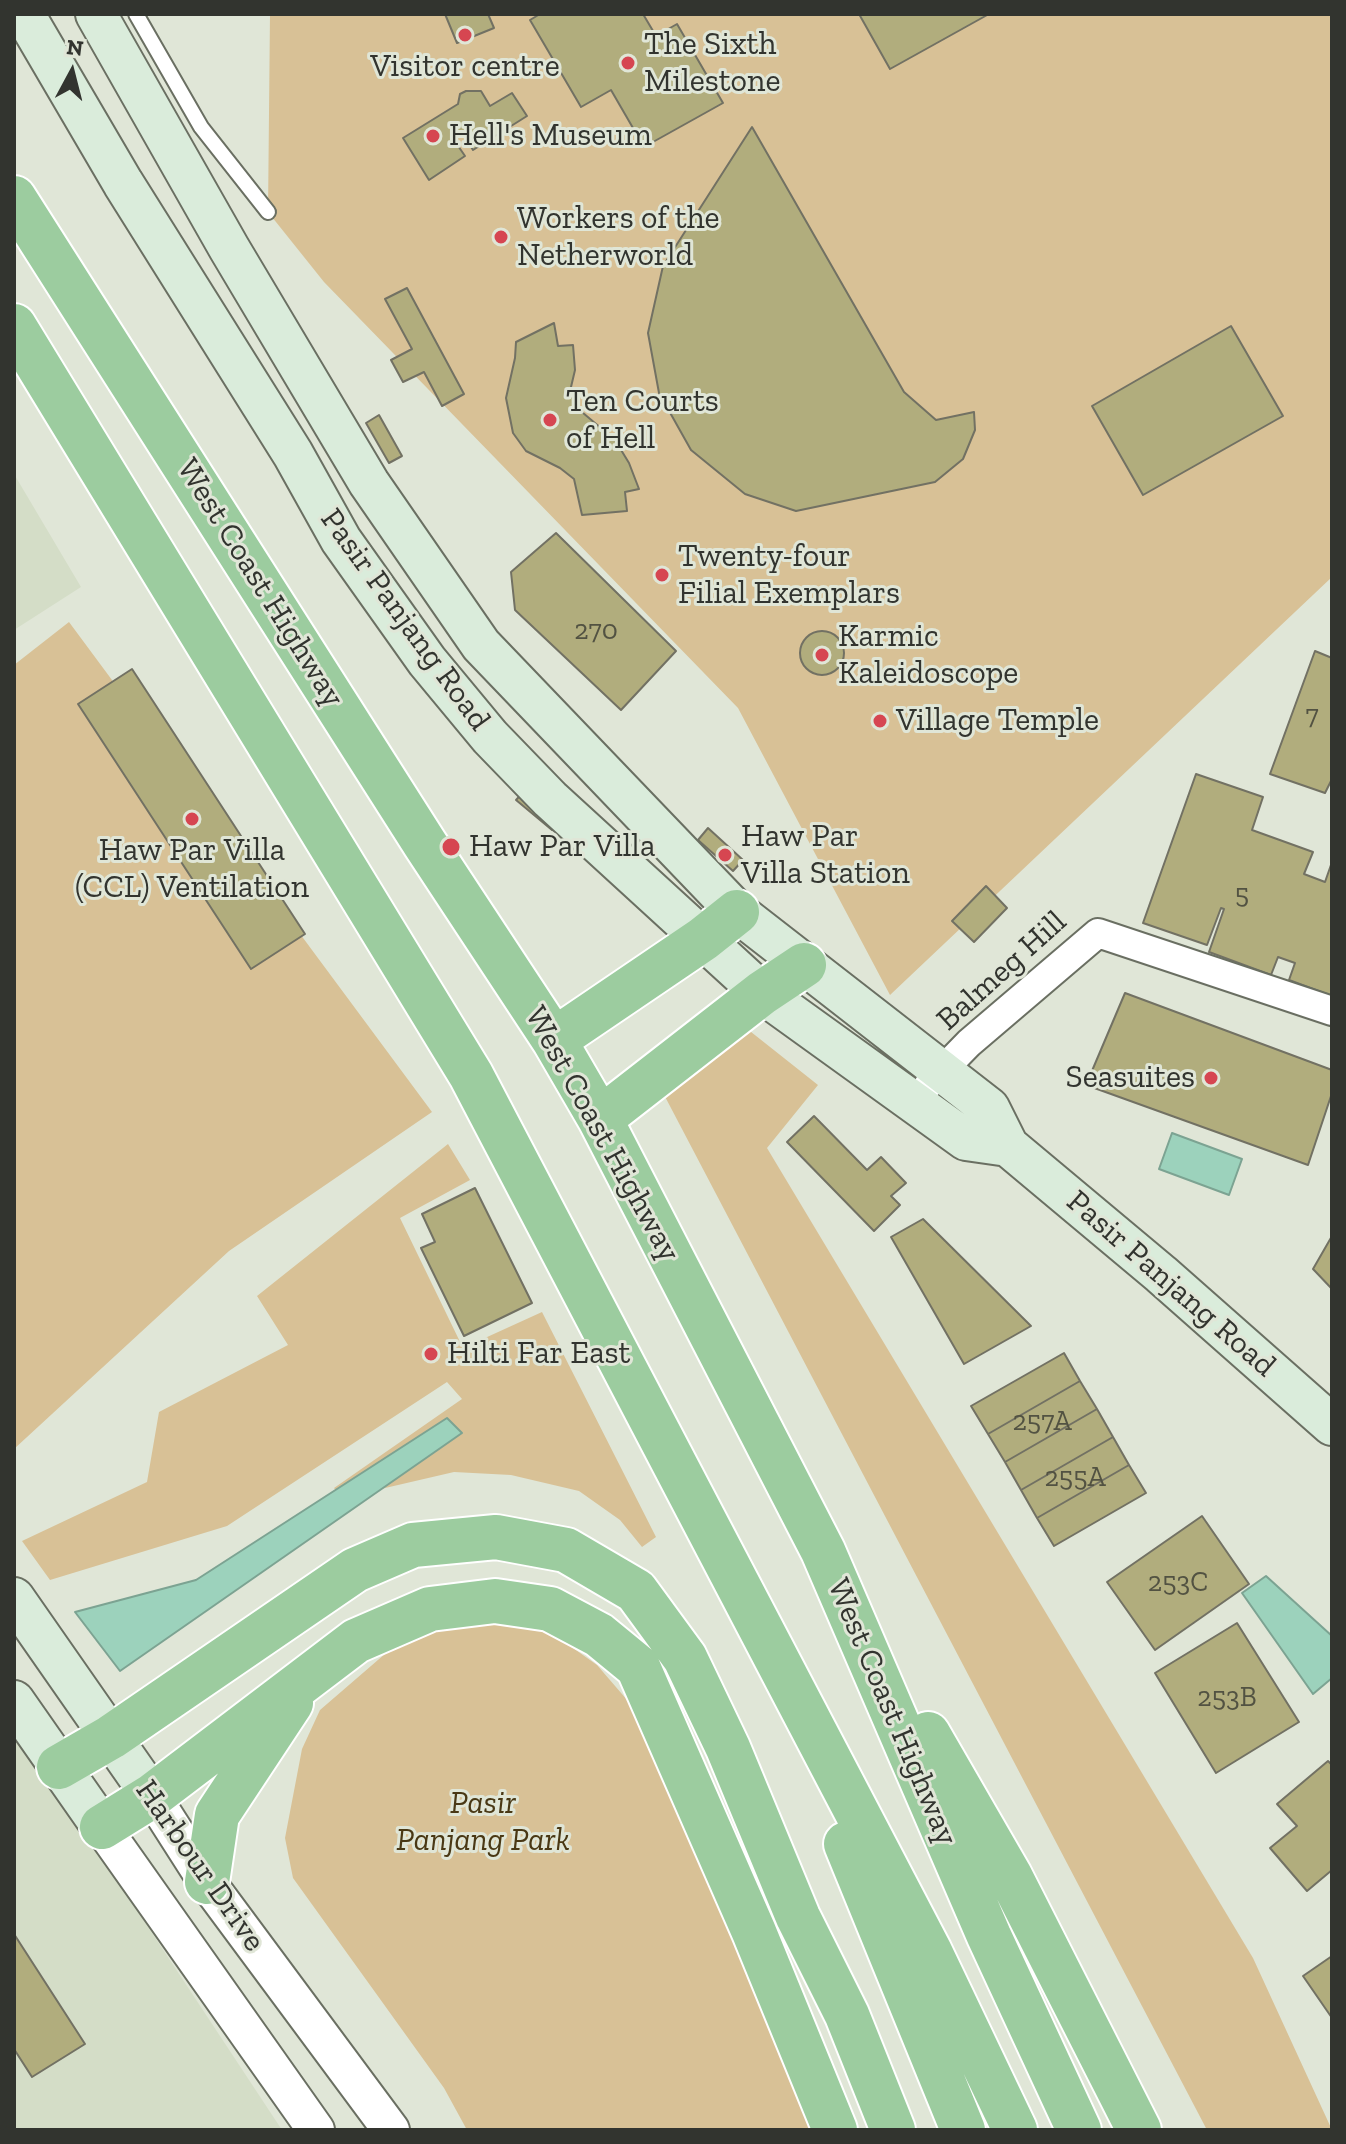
<!DOCTYPE html>
<style>
body{margin:0}
#map{position:relative;width:1346px;height:2144px;overflow:hidden;background:#e0e6d7;font-family:"Zilla Slab",serif}
canvas{display:block}
.frame{position:absolute;inset:0;border:16px solid #32342f;pointer-events:none}
.north{position:absolute;left:32px;top:32px;width:80px;height:80px;-webkit-text-stroke:6px #e0e6d7;paint-order:stroke;rotate:7deg;font-size:22px;font-weight:700;line-height:32px;text-align:center;color:#32342f}
.north::after{content:'';display:block;margin:auto;width:28px;height:36px;background:#32342f;clip-path:polygon(50% 0,100% 100%,50% 72%,0 100%)}
</style>
<div id="map">
<canvas width="1346" height="2144"></canvas>
<div class="frame"></div>
<div class="north">N</div>
</div>
<script>
const c = document.querySelector('canvas').getContext('2d');
c.lineJoin = 'round';
function paint(path, color) {
  c.fillStyle = color;
  c.fill(path, 'evenodd');
}
function stroke(path, color, width, dash) {
  c.strokeStyle = color;
  c.lineWidth = width;
  c.lineCap = dash ? 'butt' : 'round';
  c.setLineDash(dash || []);
  c.stroke(path);
}
function write(font, color, halo, rows, align = 'center') {
  c.font = font + ' "Zilla Slab",serif';
  c.lineWidth = 6;
  c.setLineDash([]);
  c.textBaseline = 'middle';
  c.strokeStyle = halo;
  c.fillStyle = color;
  for (const [text, x, y, turn = 0] of rows) {
    c.save();
    c.translate(x, y);
    c.rotate((+turn || 0) * Math.PI / 180);
    c.textAlign = isNaN(turn) ? turn : align;
    if (halo) c.strokeText(text, 0, 0);
    c.fillText(text, 0, 0);
    c.restore();
  }
}
const built = new Path2D(`
 M 14,474 L 81,587 L 14,630 Z
 M 14,1736 L 65,1801 L 282,2130 L 14,2130 Z`);
const green = new Path2D(`
 M 270,14 L 1332,14 L 1332,577 L 890,995 L 738,708 L 324,282 L 268,212 Z
 M 69,622 L 432,1112 L 229,1251 L 14,1449 L 14,665 Z
 M 741,1024 L 818,1085 L 767,1148 L 1253,1958 L 1332,2130 L 1207,2130 L 661,1089 Z
 M 448,1144 L 470,1180 L 400,1218 L 463,1348 L 542,1312 L 656,1537 L 642,1547 L 620,1520 L 579,1491 L 511,1475 L 454,1472 L 342,1498 L 334,1488 L 462,1399 L 447,1382 L 227,1526 L 50,1580 L 22,1541 L 147,1482 L 159,1412 L 288,1345 L 257,1296 Z
 M 494,1620 L 549,1631 L 597,1665 L 634,1708 L 816,2130 L 467,2130 L 444,2088 L 293,1878 L 285,1838 L 302,1749 L 320,1710 L 393,1647 L 437,1627 Z`);
const water = new Path2D(`
 M 1172,1133 L 1242,1159 L 1229,1195 L 1159,1169 Z
 M 447,1418 L 462,1433 L 120,1671 L 75,1612 L 196,1580 Z
 M 1266,1576 L 1332,1636 L 1332,1678 L 1313,1694 L 1242,1593 Z`);
const building = new Path2D(`
 M 445,14 L 488,14 L 494,28 L 457,43 Z
 M 540,14 L 643,14 L 656,36 L 677,24 L 723,103 L 644,147 L 611,90 L 581,107 L 530,20 Z
 M 859,14 L 989,14 L 890,69 Z
 M 466,91 L 481,91 L 490,106 L 512,93 L 527,116 L 473,150 L 463,134 L 454,140 L 465,156 L 429,180 L 403,138 L 458,104 L 460,94 Z
 M 752,127 L 904,392 L 936,420 L 974,412 L 975,430 L 963,459 L 935,482 L 796,511 L 745,494 L 691,450 L 659,393 L 648,333 L 663,266 Z
 M 407,288 L 464,394 L 442,406 L 424,372 L 403,382 L 391,360 L 412,349 L 385,299 Z
 M 554,323 L 558,346 L 573,345 L 575,370 L 571,387 L 576,407 L 615,440 L 629,463 L 639,489 L 625,492 L 627,511 L 582,515 L 574,479 L 560,468 L 526,451 L 513,433 L 506,398 L 515,358 L 516,342 Z
 M 1231,326 L 1283,416 L 1143,495 L 1092,406 Z
 M 379,415 L 402,456 L 389,463 L 366,423 Z
 M 556,533 L 676,651 L 621,710 L 515,610 L 511,572 Z
 M800 653a22 22 0 1 1 44 0a22 22 0 1 1-44 0Z
 M 1315,651 L 1332,658 L 1332,779 L 1325,793 L 1270,774 Z
 M 132,669 L 305,934 L 251,969 L 78,704 Z
 M 1196,774 L 1263,797 L 1252,830 L 1313,852 L 1304,874 L 1325,882 L 1332,862 L 1332,996 L 1289,980 L 1295,963 L 1278,957 L 1271,975 L 1209,952 L 1224,909 L 1221,908 L 1207,945 L 1143,923 Z
 M 527,788 L 562,818 L 552,830 L 516,800 Z
 M 708,828 L 743,860 L 733,871 L 698,840 Z
 M 986,886 L 1007,908 L 974,942 L 952,921 Z
 M 1125,993 L 1332,1070 L 1332,1093 L 1308,1165 L 1086,1085 Z
 M 814,1116 L 867,1170 L 881,1157 L 906,1183 L 891,1196 L 900,1205 L 874,1231 L 787,1142 Z
 M 475,1188 L 532,1303 L 464,1336 L 421,1248 L 435,1242 L 422,1214 Z
 M 923,1219 L 1031,1326 L 964,1364 L 891,1237 Z
 M 1332,1236 L 1332,1289 L 1313,1269 Z
 M 1064,1353 L 1080,1381 L 988,1434 L 971,1406 Z
 M 1080,1381 L 1097,1409 L 1005,1462 L 988,1434 Z
 M 1097,1409 L 1113,1437 L 1021,1490 L 1005,1462 Z
 M 1113,1437 L 1129,1465 L 1037,1518 L 1021,1490 Z
 M 1129,1465 L 1146,1493 L 1054,1546 L 1037,1518 Z
 M 1202,1516 L 1249,1584 L 1155,1650 L 1107,1582 Z
 M 1237,1623 L 1299,1722 L 1216,1773 L 1155,1673 Z
 M 1328,1761 L 1332,1765 L 1332,1870 L 1307,1891 L 1270,1848 L 1297,1826 L 1277,1804 Z
 M 14,1934 L 85,2044 L 32,2077 L 14,2049 Z
 M 1332,1956 L 1332,2018 L 1303,1976 Z`);
const service = new Path2D(`
 M 136,14 L 201,127 L 268,212`);
const minor = new Path2D(`
 M 929,1084 L 969,1043 L 1098,933 L 1332,1011`);
const tertiary = new Path2D(`
 M 152,1796 L 207,1882 L 391,2130
 M 102,1827 L 316,2130`);
const secondary = new Path2D(`
 M 24,14 L 123,183 L 293,454 L 341,540 L 427,661 L 490,737 L 550,799 L 762,993 L 966,1140 L 1008,1146
 M 96,14 L 229,248 L 369,483 L 481,645 L 737,912 L 989,1108 L 1008,1146 L 1161,1274 L 1332,1425
 M 14,1598 L 152,1796
 M 14,1701 L 102,1827`);
const trunk = new Path2D(`
 M 14,198 L 425,844 L 554,1040 L 600,1119 L 823,1551 L 989,1936 L 1079,2130
 M 14,326 L 471,1075 L 930,1952 L 1015,2130
 M 554,1040 L 703,939 L 737,912
 M 600,1119 L 762,993 L 804,965
 M 928,1734 L 1010,1876 L 1139,2130
 M 59,1767 L 111,1737 L 355,1570 L 413,1545 L 496,1537 L 566,1550 L 636,1591 L 685,1658 L 728,1748 L 798,1917 L 847,2015 L 893,2130
 M 102,1827 L 152,1796 L 356,1641 L 430,1609 L 495,1601 L 550,1609 L 599,1635 L 638,1667 L 754,1932 L 835,2130
 M 846,1844 L 963,2130
 M 207,1882 L 217,1815 L 291,1703`);
const markers = [
 [465,35,8,"#d64651"],
 [628,63,8,"#d64651"],
 [433,136,8,"#d64651"],
 [501,237,8,"#d64651"],
 [550,420,8,"#d64651"],
 [662,575,8,"#d64651"],
 [822,655,8,"#d64651"],
 [880,721,8,"#d64651"],
 [192,819,8,"#d64651"],
 [451,847,10,"#d64651"],
 [725,855,8,"#d64651"],
 [1211,1078,8,"#d64651"],
 [431,1354,8,"#d64651"]
];
const numberNames = [
 ["270",596,631],
 ["7",1312,716],
 ["5",1242,895],
 ["257A",1042,1422],
 ["255A",1075,1478],
 ["253C",1178,1583],
 ["253B",1227,1698]
];
const poiNames = [
 ["The Sixth",644,45],
 ["Milestone",644,82],
 ["Visitor centre",465,67,"center"],
 ["Hell's Museum",449,136],
 ["Workers of the",517,219],
 ["Netherworld",517,256],
 ["Ten Courts",566,402],
 ["of Hell",566,439],
 ["Twenty-four",678,557],
 ["Filial Exemplars",678,594],
 ["Karmic",838,637],
 ["Kaleidoscope",838,674],
 ["Village Temple",896,721],
 ["Haw Par",741,837],
 ["Villa Station",741,874],
 ["Haw Par Villa",469,847],
 ["Haw Par Villa",192,851,"center"],
 ["(CCL) Ventilation",192,888,"center"],
 ["Seasuites",1195,1078,"right"],
 ["Hilti Far East",447,1354]
];
const streetNames = [
 ["West Coast Highway",260,583,58],
 ["Pasir Panjang Road",405,620,54],
 ["Balmeg Hill",1002,971,-42],
 ["West Coast Highway",602,1134,61],
 ["Pasir Panjang Road",1171,1284,41],
 ["West Coast Highway",892,1712,67],
 ["Harbour Drive",200,1866,55]
];
const parkNames = [
 ["Pasir",483,1804],
 ["Panjang Park",483,1841]
];
paint(built, '#d4ddc7');
paint(green, '#d8c196');
paint(water, '#9cd2bc');
stroke(water, '#7ca392', 2);
paint(building, '#b1ad7d');
stroke(building, '#727163', 2);
stroke(service, '#6a6f62', 18);
stroke(minor, '#6a6f62', 32);
stroke(tertiary, '#6a6f62', 40);
stroke(secondary, '#6a6f62', 44);
stroke(trunk, '#fff', 48);
stroke(service, '#fff', 14);
stroke(minor, '#fff', 28);
stroke(tertiary, '#fff', 36);
stroke(secondary, '#daecdb', 40);
stroke(trunk, '#9ccc9f', 44);
for (const [x, y, r, color] of markers) {
  const dot = new Path2D();
  dot.arc(x, y, r, 0, 2 * Math.PI);
  c.fillStyle = color;
  c.fill(dot);
  stroke(dot, '#e0e6d7', 3);
}
write('28px', '#525242', null, numberNames);
write('32px', '#32342f', '#e0e6d7', poiNames, 'left');
write('32px', '#32342f', '#e0e6d7', streetNames);
write('italic 32px', '#493814', '#e0e6d7', parkNames);
</script>
